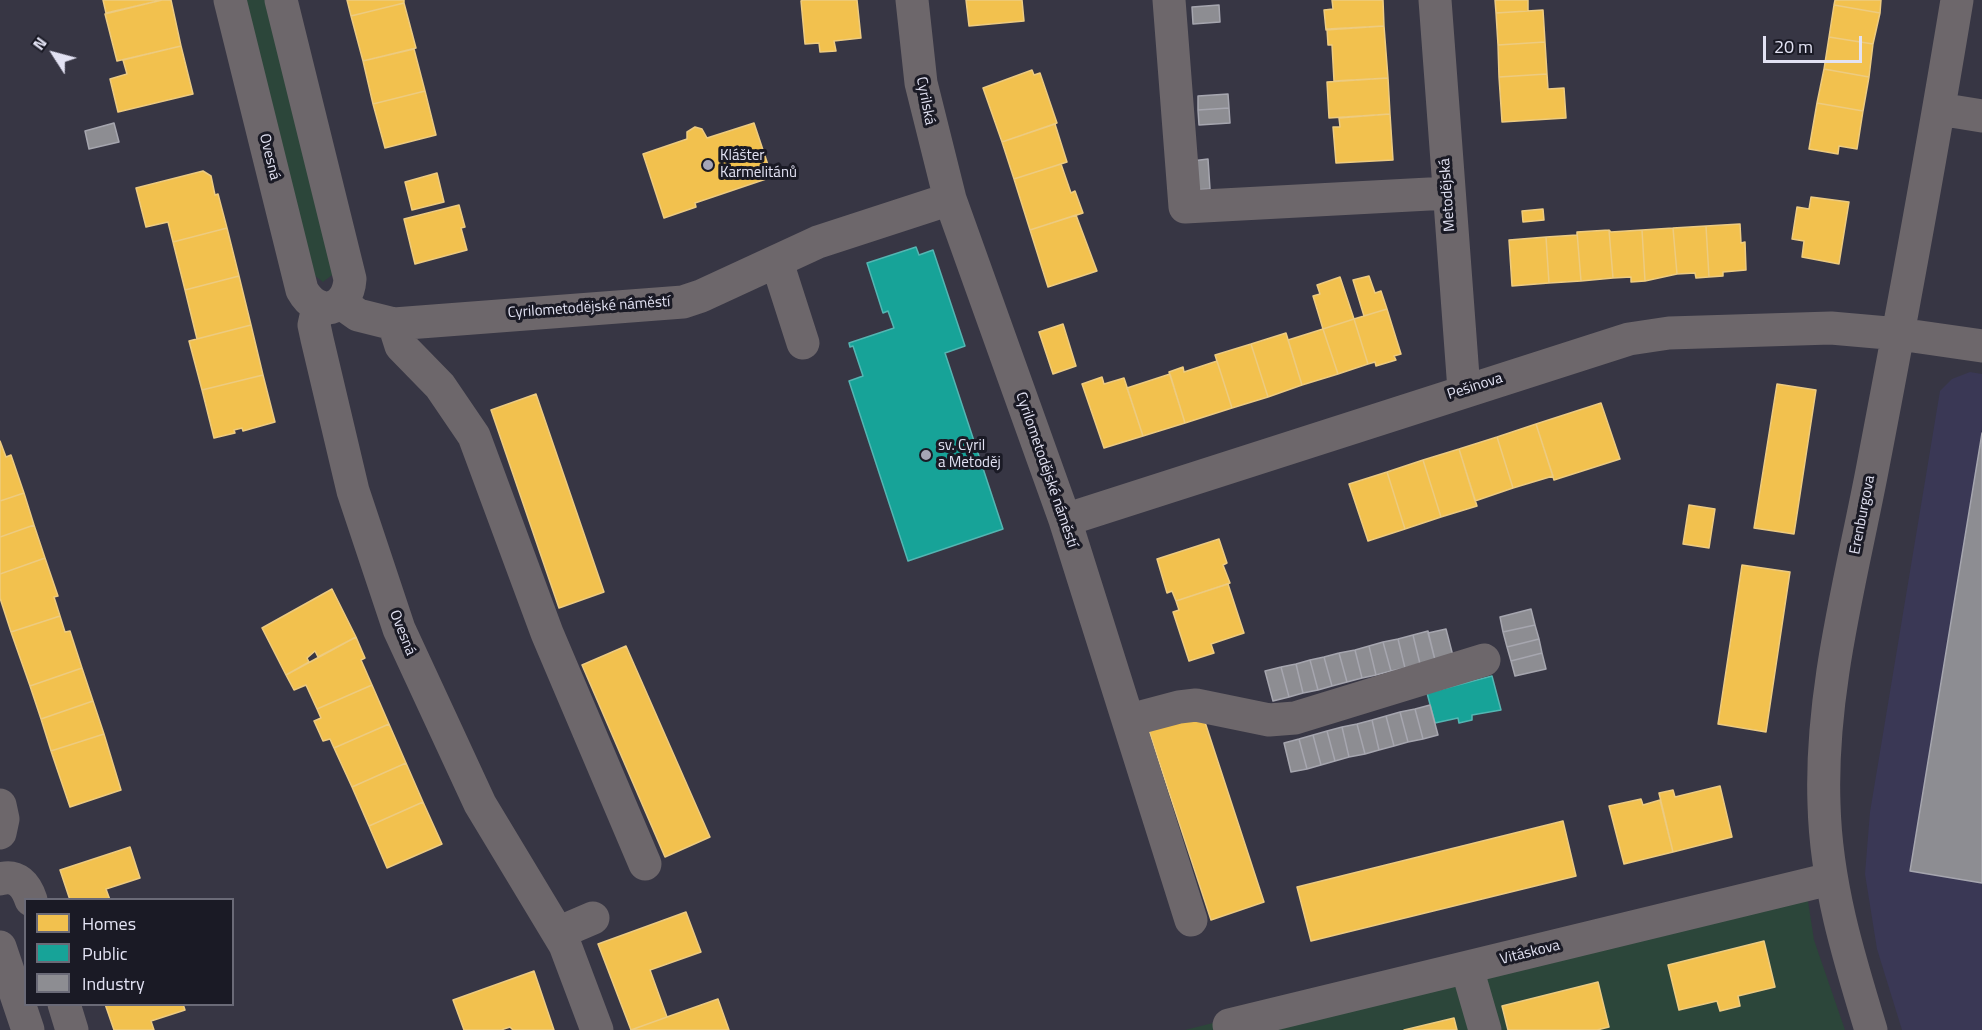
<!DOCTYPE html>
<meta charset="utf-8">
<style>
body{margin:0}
#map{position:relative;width:1982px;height:1030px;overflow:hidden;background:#373644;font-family:"Titillium Web",sans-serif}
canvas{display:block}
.legend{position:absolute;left:24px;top:898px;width:210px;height:108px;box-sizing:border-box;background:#1a1a25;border:2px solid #6a6a77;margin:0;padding:8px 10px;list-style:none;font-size:18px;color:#e2e2f3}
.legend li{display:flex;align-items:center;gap:12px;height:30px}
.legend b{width:30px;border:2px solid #6a6a77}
.north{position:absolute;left:24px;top:24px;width:60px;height:60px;-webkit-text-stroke:4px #1a1a25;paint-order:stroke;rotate:306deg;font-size:16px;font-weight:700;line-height:24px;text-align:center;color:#e2e2f3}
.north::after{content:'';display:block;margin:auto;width:21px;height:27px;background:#e2e2f3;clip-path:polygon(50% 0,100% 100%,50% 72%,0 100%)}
.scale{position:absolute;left:1763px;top:36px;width:99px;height:27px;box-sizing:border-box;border:3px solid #e2e2f3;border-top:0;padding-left:8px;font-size:18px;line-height:21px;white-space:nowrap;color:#e2e2f3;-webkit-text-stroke:4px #1a1a25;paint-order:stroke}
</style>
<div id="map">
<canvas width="1982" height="1030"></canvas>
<ul class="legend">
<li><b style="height:16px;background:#f2c14e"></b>Homes</li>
<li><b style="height:16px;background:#17a398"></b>Public</li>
<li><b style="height:16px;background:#8d8d92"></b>Industry</li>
</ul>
<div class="north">N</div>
<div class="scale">20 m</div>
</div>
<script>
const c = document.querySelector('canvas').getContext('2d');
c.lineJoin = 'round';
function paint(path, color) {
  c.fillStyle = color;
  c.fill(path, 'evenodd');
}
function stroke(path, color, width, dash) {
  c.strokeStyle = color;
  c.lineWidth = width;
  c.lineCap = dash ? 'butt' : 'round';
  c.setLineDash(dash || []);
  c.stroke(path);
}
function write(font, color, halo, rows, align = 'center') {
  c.font = font + ' "Titillium Web",sans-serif';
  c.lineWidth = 6;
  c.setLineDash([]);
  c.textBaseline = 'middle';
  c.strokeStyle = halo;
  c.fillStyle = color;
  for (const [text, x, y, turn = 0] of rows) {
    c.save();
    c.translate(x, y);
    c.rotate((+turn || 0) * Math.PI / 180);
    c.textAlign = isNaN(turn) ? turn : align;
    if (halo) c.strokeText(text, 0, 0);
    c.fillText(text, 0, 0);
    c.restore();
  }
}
const built = new Path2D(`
 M 1970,372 L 1982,374 L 1982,1030 L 1902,1030 L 1877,949 L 1865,874 L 1870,812 L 1940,391 L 1952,379 Z`);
const green = new Path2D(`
 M 242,0 L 272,0 L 336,272 L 323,282 L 314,275 Z
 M 1804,875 L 1814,940 L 1845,1030 L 1185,1030 Z`);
const homes = new Path2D(`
 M 103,0 L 162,0 L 106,13 Z
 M 162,0 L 171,0 L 181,46 L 117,61 L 105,14 Z
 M 347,0 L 404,0 L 404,3 L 351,16 Z
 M 803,0 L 857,0 L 861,38 L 834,41 L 836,51 L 820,52 L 819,43 L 805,44 L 801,1 Z
 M 966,0 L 1022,0 L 1024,21 L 969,26 Z
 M 1332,0 L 1383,0 L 1384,26 L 1326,30 L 1324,10 L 1333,9 Z
 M 1495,0 L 1528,0 L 1528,11 L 1496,13 Z
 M 1835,0 L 1881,0 L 1880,13 L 1834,5 Z
 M 404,3 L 416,48 L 363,61 L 351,16 Z
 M 1834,5 L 1880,13 L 1873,44 L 1829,37 Z
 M 1543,10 L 1545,42 L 1498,45 L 1496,13 Z
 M 1384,26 L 1388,78 L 1334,81 L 1332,45 L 1328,45 L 1327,29 Z
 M 1829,37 L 1873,44 L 1869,77 L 1824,69 Z
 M 1545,42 L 1547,74 L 1499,77 L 1498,45 Z
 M 181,46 L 193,94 L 118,112 L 110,79 L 127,74 L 123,60 Z
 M 414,49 L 425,91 L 373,104 L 363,61 Z
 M 1824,69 L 1869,77 L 1863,111 L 1817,103 Z
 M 1032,70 L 1034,75 L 1040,73 L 1057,123 L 1002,142 L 983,88 Z
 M 1547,74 L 1548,89 L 1564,88 L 1566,118 L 1502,122 L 1499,77 Z
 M 1388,78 L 1390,114 L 1329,118 L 1327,82 Z
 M 425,91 L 436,135 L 385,148 L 373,104 Z
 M 1817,103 L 1863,111 L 1857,149 L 1839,146 L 1838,154 L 1809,149 Z
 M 1390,114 L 1393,160 L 1336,163 L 1333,127 L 1340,127 L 1339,118 Z
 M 754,123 L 772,177 L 695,203 L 696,207 L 664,218 L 643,154 L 687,139 L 687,132 L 695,127 L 702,129 L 707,138 Z
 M 1055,124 L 1067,162 L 1014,179 L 1002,142 Z
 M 1061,164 L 1071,193 L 1075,191 L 1083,213 L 1030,230 L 1014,179 Z
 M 203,171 L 211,176 L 215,195 L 218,194 L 227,228 L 173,242 L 168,222 L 146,227 L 136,188 Z
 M 437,173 L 444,202 L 412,210 L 405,182 Z
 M 1811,197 L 1849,202 L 1839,264 L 1802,257 L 1804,241 L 1792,239 L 1797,207 L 1809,209 Z
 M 459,205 L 465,227 L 461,228 L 467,250 L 415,264 L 404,219 Z
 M 1543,209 L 1544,220 L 1523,222 L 1522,211 Z
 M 1076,215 L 1097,271 L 1048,287 L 1030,230 Z
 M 1740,224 L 1741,243 L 1745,242 L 1746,270 L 1723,272 L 1723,276 L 1709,277 L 1706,226 Z
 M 1706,226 L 1709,277 L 1696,278 L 1695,273 L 1677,274 L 1673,228 Z
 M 227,228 L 239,276 L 185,290 L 173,242 Z
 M 1673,228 L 1677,274 L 1645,281 L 1642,230 Z
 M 1609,230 L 1611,232 L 1642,230 L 1645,281 L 1631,282 L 1631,277 L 1613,278 Z
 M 1609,230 L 1613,278 L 1581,281 L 1577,232 Z
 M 1577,232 L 1581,281 L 1549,283 L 1546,237 L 1577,235 Z
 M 1546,237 L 1549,283 L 1512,286 L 1509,240 Z
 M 239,276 L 251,325 L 197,339 L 185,290 Z
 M 1369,276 L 1375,293 L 1381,291 L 1387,309 L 1364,316 L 1353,280 Z
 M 1340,277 L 1354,319 L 1323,329 L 1313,296 L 1320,294 L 1317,285 Z
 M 1387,309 L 1401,354 L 1394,356 L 1396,360 L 1376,366 L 1375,362 L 1368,364 L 1354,319 Z
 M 1354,319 L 1368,364 L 1338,374 L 1323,329 Z
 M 1063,324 L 1076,366 L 1053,374 L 1039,332 Z
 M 251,325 L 263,375 L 202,390 L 189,341 Z
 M 1323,329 L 1338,374 L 1302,385 L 1288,340 Z
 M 1286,333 L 1302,385 L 1268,397 L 1251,344 Z
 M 1251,344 L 1268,397 L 1232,408 L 1215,355 Z
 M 1217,361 L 1232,408 L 1185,423 L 1169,372 L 1183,367 L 1184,372 Z
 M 1170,374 L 1185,423 L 1143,436 L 1127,388 Z
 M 263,375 L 275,422 L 243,431 L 242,428 L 234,430 L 235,433 L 214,438 L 202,390 Z
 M 1102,377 L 1104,384 L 1124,378 L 1143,436 L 1104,448 L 1082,384 Z
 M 1777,384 L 1816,390 L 1794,534 L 1754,528 Z
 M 536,394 L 604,592 L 559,608 L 491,410 Z
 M 1601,403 L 1620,459 L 1554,480 L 1536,424 Z
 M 1536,424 L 1553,476 L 1513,488 L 1497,437 Z
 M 1497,437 L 1513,488 L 1475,501 L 1459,449 Z
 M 0,441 L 6,457 L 11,455 L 24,493 L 0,501 Z
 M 1459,449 L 1477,506 L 1441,517 L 1423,460 Z
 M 1423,460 L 1441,517 L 1405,529 L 1387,472 Z
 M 1387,472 L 1405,529 L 1368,541 L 1349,484 Z
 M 24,493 L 34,525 L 0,537 L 0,501 Z
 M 1689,505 L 1715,509 L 1709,548 L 1683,544 Z
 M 34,525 L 45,558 L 0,574 L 0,537 Z
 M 1219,539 L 1227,563 L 1223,565 L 1230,583 L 1176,601 L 1172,591 L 1167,593 L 1157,559 Z
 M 45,558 L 58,596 L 54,597 L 60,616 L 11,632 L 0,598 L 0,574 Z
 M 1742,565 L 1790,572 L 1766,732 L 1718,724 Z
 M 1228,584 L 1244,633 L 1211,644 L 1214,653 L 1189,661 L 1173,612 L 1179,610 L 1176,601 Z
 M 332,589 L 356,637 L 318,657 L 315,651 L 307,658 L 309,662 L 286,675 L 262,628 Z
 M 60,616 L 65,632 L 70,631 L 82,668 L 30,686 L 11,632 Z
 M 356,637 L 365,658 L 361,660 L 372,685 L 317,709 L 306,685 L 294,690 L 286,675 Z
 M 626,646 L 710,837 L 665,857 L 582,665 Z
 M 82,668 L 93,701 L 41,719 L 30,686 Z
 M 372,685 L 389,724 L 334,748 L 330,739 L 323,741 L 314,721 L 321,718 L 317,709 Z
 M 93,701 L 104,734 L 51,751 L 41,719 Z
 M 1202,713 L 1264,902 L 1211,920 L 1149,731 Z
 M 389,724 L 406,763 L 352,787 L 334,748 Z
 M 104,734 L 121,790 L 70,807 L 51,751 Z
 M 406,763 L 423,802 L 369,826 L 352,787 Z
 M 1720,786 L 1732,837 L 1673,852 L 1659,793 L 1673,790 L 1675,797 Z
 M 1641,799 L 1643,805 L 1660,800 L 1673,852 L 1624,864 L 1609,806 Z
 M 423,802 L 442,844 L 387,868 L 369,826 Z
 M 1563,821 L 1576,876 L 1311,941 L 1297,887 Z
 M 130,847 L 140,878 L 106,889 L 110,900 L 70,900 L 60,870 Z
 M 686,912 L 701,952 L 650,970 L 667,1017 L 631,1030 L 598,944 Z
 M 1764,941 L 1775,987 L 1738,996 L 1740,1006 L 1720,1011 L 1717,1001 L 1679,1010 L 1668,965 Z
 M 534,971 L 554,1030 L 513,1030 L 510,1027 L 501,1030 L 464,1030 L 453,1000 Z
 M 1598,982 L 1609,1027 L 1597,1030 L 1508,1030 L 1502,1006 Z
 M 718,999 L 729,1030 L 631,1030 L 667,1017 Z
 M 105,1004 L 183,1004 L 185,1010 L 151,1021 L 154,1030 L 114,1030 Z
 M 1454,1018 L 1457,1030 L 1404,1030 Z`);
const public = new Path2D(`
 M 916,247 L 919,255 L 933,250 L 965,346 L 945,353 L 1003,529 L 908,561 L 849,381 L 863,376 L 853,346 L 850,347 L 849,343 L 894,328 L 888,311 L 883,313 L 867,263 Z
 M 1492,676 L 1501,710 L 1472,715 L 1472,720 L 1459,723 L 1458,718 L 1435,723 L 1427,693 Z`);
const industry = new Path2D(`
 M 1219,5 L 1220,22 L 1193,24 L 1192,7 Z
 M 1228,94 L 1229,108 L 1198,110 L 1198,96 Z
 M 1229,108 L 1230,123 L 1199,125 L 1198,110 Z
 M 114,123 L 119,142 L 89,149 L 85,131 Z
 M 1208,159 L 1210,189 L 1194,190 L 1192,161 Z
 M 1982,433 L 1982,883 L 1910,871 Z
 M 1531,609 L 1535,625 L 1503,632 L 1500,617 Z
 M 1535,625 L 1539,639 L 1507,647 L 1503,632 Z
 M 1446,629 L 1453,656 L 1435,660 L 1428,633 Z
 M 1428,631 L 1435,660 L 1420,664 L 1413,635 Z
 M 1413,635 L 1420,664 L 1405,668 L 1398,639 Z
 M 1398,639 L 1405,668 L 1391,671 L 1383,642 Z
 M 1539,639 L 1542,653 L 1511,661 L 1507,647 Z
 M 1383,642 L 1391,671 L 1376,675 L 1369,646 Z
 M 1369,646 L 1376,675 L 1362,678 L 1355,650 Z
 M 1355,650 L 1362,678 L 1347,682 L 1339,653 Z
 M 1339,653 L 1347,682 L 1332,686 L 1324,657 Z
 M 1542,653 L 1546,669 L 1515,676 L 1511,661 Z
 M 1324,657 L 1332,686 L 1318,690 L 1310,660 Z
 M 1310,660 L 1318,690 L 1303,693 L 1296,664 Z
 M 1296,664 L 1303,693 L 1289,697 L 1281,667 Z
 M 1281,667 L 1289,697 L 1273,701 L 1265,671 Z
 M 1430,705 L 1438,735 L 1423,739 L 1415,709 Z
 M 1415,709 L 1423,739 L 1408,742 L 1400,712 Z
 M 1400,712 L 1408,742 L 1394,746 L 1386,716 Z
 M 1386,716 L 1394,746 L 1379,750 L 1372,720 Z
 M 1372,720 L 1379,750 L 1365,754 L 1357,724 Z
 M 1357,724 L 1365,754 L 1349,757 L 1342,727 Z
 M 1342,727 L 1349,757 L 1335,761 L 1327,731 Z
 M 1327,731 L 1335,761 L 1321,765 L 1313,735 Z
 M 1313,735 L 1321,765 L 1307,769 L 1299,739 Z
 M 1299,739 L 1307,769 L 1291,772 L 1284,743 Z`);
const minor = new Path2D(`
 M 230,0 L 302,290 C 318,319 348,311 350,279 L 281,0
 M 912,0 L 921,83 L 950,199 L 1065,520 L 1191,920
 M 1169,0 L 1185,207 L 1448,193
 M 1435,0 L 1464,390
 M 1939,109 L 1982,116
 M 777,262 L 803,343
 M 341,303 L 358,315 L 394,324 L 683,302 L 701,296 L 818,242 L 950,199
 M 318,307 L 314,325 L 317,339 L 353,491 L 399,629 L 480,804 L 565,945 L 597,1030
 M 394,324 L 401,346 L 440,386 L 474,436 L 547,633 L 645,864
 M 1065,520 L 1629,339 L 1669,333 L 1831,328 L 1899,334 L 1982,346
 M 1130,720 L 1179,707 L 1196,705 L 1269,720 L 1295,718 L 1484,660
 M 0,805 L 3,819 L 0,833
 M 0,879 C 17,874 26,885 31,900
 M 558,933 L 593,918
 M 0,947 L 28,1030
 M 1467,968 L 1485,1030
 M 64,1004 L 72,1030
 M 1229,1025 L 1830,879
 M 1871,1030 C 1848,955 1826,883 1824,804 C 1820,693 1851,580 1872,471 C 1902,315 1931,158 1957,0`);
const markers = [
 [708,165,6,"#a6a6b6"],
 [926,455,6,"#a6a6b6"]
];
const streetNames = [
 ["Cyrilská",925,101,79],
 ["Ovesná",269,157,76],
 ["Metodějská",1448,195,-94],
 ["Cyrilometodějské náměstí",589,308,-4],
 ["Pešinova",1475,387,-18],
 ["Cyrilometodějské náměstí",1046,470,71],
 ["Erenburgova",1863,515,-79],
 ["Ovesná",402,633,68],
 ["Vitáskova",1530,953,-14]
];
const poiNames = [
 ["Klášter",720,156],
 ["Karmelitánů",720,173],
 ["sv. Cyril",938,446],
 ["a Metoděj",938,463]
];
paint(built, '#3a3855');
paint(green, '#2c463a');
paint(homes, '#f2c14e');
stroke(homes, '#edcb80', 1.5);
paint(public, '#17a398');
stroke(public, '#54b6b3', 1.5);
paint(industry, '#8d8d92');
stroke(industry, '#a6a6af', 1.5);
stroke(minor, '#6d676b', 33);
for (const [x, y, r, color] of markers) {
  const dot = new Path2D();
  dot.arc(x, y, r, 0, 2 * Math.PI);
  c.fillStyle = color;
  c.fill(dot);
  stroke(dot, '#1a1a25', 2);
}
write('15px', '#e2e2f3', '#1a1a25', streetNames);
write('15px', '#e2e2f3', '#1a1a25', poiNames, 'left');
</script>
